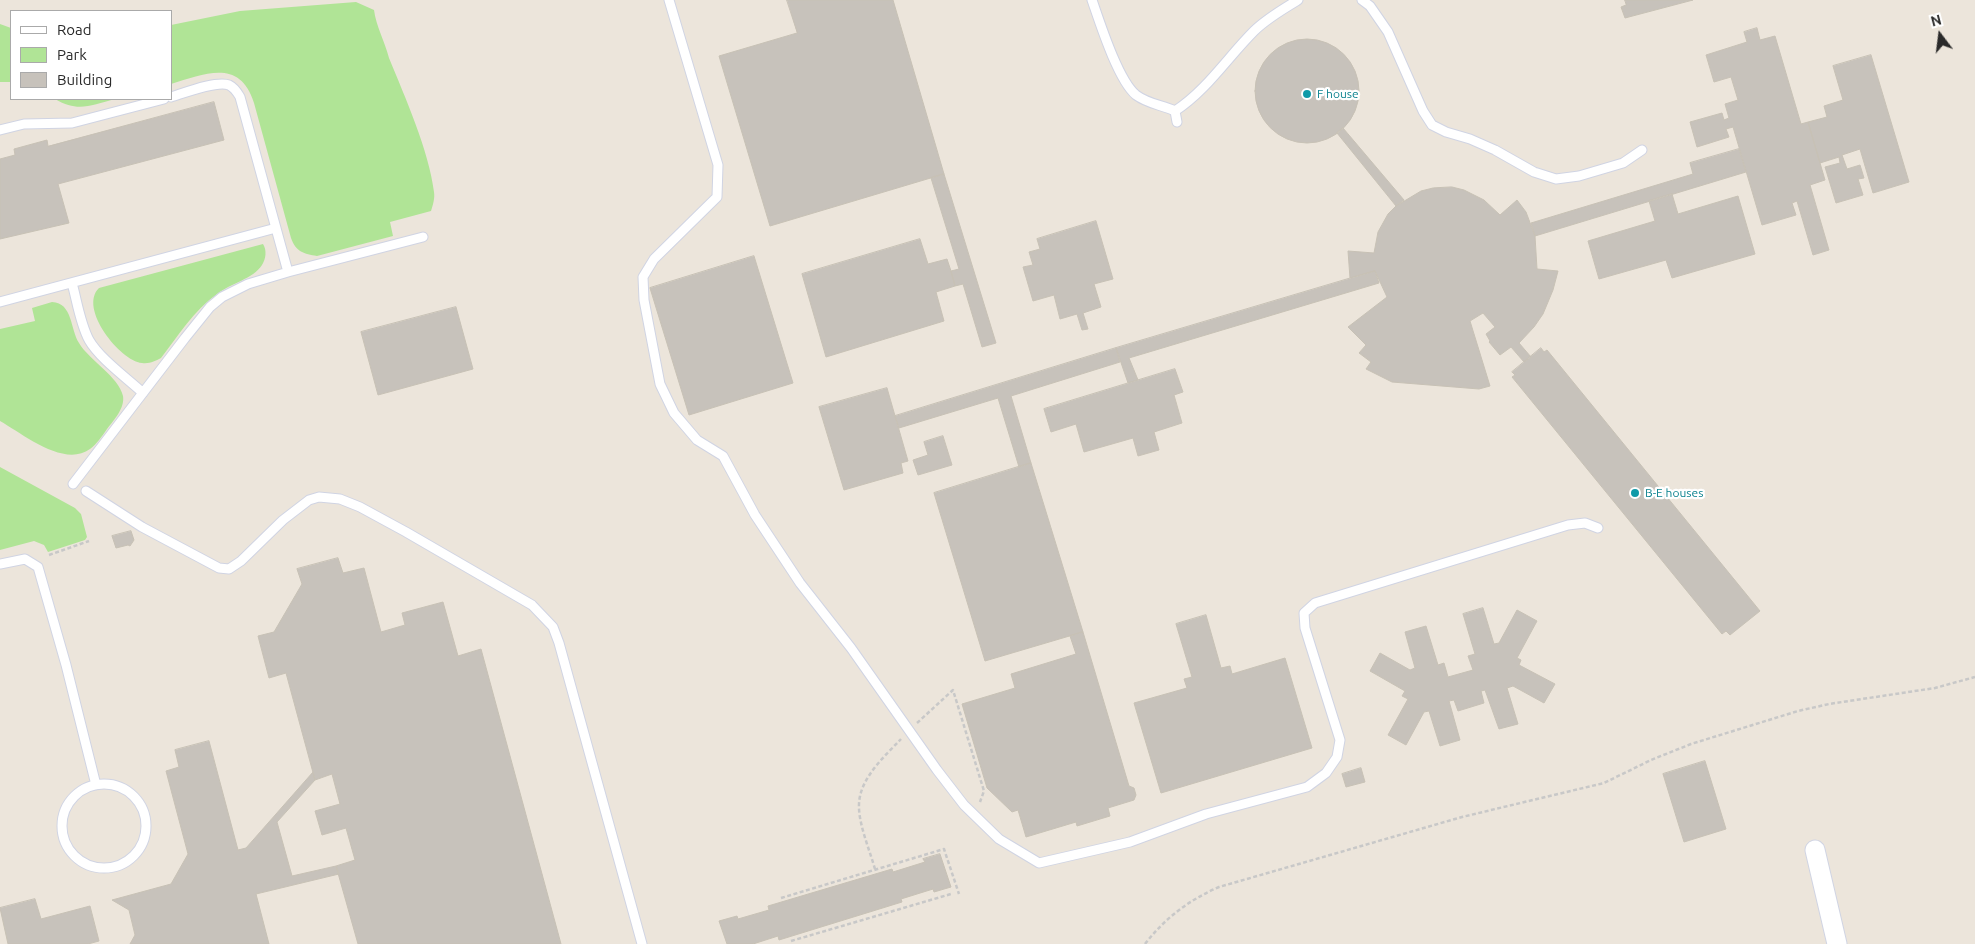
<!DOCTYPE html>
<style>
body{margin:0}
#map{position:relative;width:1975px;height:944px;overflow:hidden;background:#ece5db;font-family:Ubuntu,sans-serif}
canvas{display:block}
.legend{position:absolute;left:10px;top:10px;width:162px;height:90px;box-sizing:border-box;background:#fff;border:1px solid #aaa;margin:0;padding:6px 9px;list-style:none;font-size:15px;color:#2a2a2a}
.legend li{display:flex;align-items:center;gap:10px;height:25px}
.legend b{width:25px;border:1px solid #aaa}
.north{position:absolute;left:1915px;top:10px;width:50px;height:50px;-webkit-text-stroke:4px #fff;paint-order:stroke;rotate:345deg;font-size:14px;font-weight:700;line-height:20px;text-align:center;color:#2a2a2a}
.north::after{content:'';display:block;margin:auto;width:18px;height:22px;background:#2a2a2a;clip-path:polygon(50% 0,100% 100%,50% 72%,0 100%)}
</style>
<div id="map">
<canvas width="1975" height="944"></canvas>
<ul class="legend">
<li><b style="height:6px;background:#fff"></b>Road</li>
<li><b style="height:14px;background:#b0e496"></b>Park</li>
<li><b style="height:14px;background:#c7c2bb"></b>Building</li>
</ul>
<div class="north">N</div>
</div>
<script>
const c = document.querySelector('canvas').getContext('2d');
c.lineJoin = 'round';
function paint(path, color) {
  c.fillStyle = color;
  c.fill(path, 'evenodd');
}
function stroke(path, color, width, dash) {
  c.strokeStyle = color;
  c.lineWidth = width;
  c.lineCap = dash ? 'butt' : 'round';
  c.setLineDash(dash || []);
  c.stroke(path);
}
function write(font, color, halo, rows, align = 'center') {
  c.font = font + ' Ubuntu,sans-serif';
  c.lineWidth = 4.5;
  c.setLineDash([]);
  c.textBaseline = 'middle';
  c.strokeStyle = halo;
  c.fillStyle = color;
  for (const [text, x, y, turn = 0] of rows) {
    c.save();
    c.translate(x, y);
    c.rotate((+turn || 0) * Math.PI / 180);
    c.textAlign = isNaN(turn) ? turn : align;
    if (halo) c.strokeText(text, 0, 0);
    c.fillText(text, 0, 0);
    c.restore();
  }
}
const green = new Path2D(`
 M 356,2 L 374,10 C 376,26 385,42 389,58 C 405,97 429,151 434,192 C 435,198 433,205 431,211 L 390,222 L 393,236 L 317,256 C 304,254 296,252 291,238 L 254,103 C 240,58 205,74 171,84 L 171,25 L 240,11 Z
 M 0,24 L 11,28 L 11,82 L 0,82 Z
 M 55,99 L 116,99 C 90,105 79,113 55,99 Z
 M 263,244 C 267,250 266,259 262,265 C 253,279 231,283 217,294 C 194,310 178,336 161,358 C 155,361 150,364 142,363 C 120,361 78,308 99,288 Z
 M 52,302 C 73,303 70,329 79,343 C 89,360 119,377 123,396 C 125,408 114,420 107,429 C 102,436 97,444 90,449 C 64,468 23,434 0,421 L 0,329 L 35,321 L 32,308 Z
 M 0,467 L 75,508 L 81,514 L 87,537 L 85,540 L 48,552 L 44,545 L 34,541 L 0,550 Z`);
const building = new Path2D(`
 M 787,0 L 893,0 L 944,174 L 770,226 L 719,56 L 797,33 Z
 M 1625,0 L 1693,0 L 1625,18 L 1621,7 L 1626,5 Z
 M 1757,28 L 1760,40 L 1775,36 L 1801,124 L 1808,122 L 1825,180 L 1810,185 L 1829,250 L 1813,255 L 1797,201 L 1792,203 L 1796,215 L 1762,225 L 1733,127 L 1726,129 L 1729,137 L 1697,147 L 1690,122 L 1722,113 L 1724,120 L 1729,118 L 1725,104 L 1738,100 L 1731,77 L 1714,82 L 1706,55 L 1747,42 L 1744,32 Z
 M1255 91a52 52 0 1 1 104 0a52 52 0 1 1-104 0Z
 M 1871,55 L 1909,182 L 1873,193 L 1860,149 L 1842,155 L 1847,169 L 1860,165 L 1864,178 L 1858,179 L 1863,195 L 1836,203 L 1825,167 L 1840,163 L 1839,157 L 1820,163 L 1808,122 L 1827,117 L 1824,106 L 1843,100 L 1833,66 Z
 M 214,102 L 224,140 L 58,184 L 69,223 L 0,239 L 0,159 L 15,155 L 14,149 L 47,140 L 48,146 Z
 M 1343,128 L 1404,200 L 1396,206 L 1337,133 Z
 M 1739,149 L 1746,172 L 1535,236 L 1531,223 L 1693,174 L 1690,163 Z
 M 944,174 L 996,343 L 982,347 L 963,284 L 955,286 L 951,271 L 959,269 L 931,178 Z
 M 1452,187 L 1464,190 L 1484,200 L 1500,215 L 1517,200 L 1526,212 L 1535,236 L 1537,269 L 1558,271 L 1553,290 L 1543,314 L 1534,327 L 1519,343 L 1531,357 L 1524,362 L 1511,347 L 1500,355 L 1489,342 L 1490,341 L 1486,334 L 1495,327 L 1483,313 L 1470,321 L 1490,386 L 1479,389 L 1392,382 L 1366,369 L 1371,362 L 1359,353 L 1366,345 L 1348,327 L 1387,297 L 1375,271 L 1350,278 L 1348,251 L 1374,253 L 1378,232 L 1388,214 L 1396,206 L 1421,191 L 1433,188 Z
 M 1672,194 L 1678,214 L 1738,196 L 1755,254 L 1672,278 L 1666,260 L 1599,279 L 1588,241 L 1655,221 L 1649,201 Z
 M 1096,221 L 1113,279 L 1094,284 L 1101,307 L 1083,313 L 1088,329 L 1082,330 L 1077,314 L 1060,319 L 1054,295 L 1033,301 L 1023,267 L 1033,265 L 1029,252 L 1040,249 L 1037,239 Z
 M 920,239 L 928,264 L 947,259 L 951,271 L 955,286 L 936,292 L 944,321 L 826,357 L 802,274 Z
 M 754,256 L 793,383 L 689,415 L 650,288 Z
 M 1375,271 L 1379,283 L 1129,358 L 1138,380 L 1128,383 L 1116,348 Z
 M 456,307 L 473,369 L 378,395 L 361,332 Z
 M 1116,348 L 1120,362 L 1011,396 L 1031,463 L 1019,467 L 998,398 L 899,428 L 895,416 Z
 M 1541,348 L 1544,352 L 1547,350 L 1760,611 L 1730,635 L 1726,631 L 1722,634 L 1512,377 L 1515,375 L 1512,372 Z
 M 1175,369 L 1183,392 L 1174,395 L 1182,423 L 1154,432 L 1159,450 L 1138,456 L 1133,438 L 1084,452 L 1076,424 L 1051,432 L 1044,409 Z
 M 887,388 L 908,461 L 901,463 L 903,473 L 844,490 L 819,407 Z
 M 943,436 L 952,465 L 918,475 L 913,460 L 928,455 L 924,442 Z
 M 1031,463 L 1083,632 L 985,661 L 934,493 Z
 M 131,531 L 134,540 L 130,546 L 128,545 L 116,548 L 112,536 Z
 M 338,558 L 343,573 L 364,568 L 381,632 L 405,625 L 402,613 L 443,602 L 458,656 L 481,649 L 561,944 L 358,944 L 336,866 L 355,860 L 346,828 L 322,835 L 315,811 L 340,804 L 332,774 L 315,780 L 286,673 L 269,678 L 258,636 L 274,632 L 302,584 L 297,569 Z
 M 1483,608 L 1494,644 L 1499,643 L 1517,610 L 1537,621 L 1517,658 L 1521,660 L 1519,665 L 1555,684 L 1544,703 L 1513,686 L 1507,688 L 1518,724 L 1499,729 L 1485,690 L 1481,691 L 1484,703 L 1458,711 L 1454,700 L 1449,701 L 1460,740 L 1440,746 L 1429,711 L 1424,712 L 1406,745 L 1388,735 L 1408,699 L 1402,696 L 1405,691 L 1370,671 L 1380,653 L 1410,670 L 1415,668 L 1405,632 L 1426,626 L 1438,665 L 1444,663 L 1448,677 L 1473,670 L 1468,656 L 1475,654 L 1463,614 Z
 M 1206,615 L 1221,668 L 1230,666 L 1232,674 L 1285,658 L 1312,748 L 1161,793 L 1134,703 L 1187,688 L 1184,679 L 1192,677 L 1176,624 Z
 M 1083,632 L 1129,786 L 1134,788 L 1136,795 L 1134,800 L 1108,808 L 1110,816 L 1077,826 L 1076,822 L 1026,837 L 1018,810 L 1012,812 L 987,788 L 962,704 L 1015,688 L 1011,674 L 1076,654 L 1070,636 Z
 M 209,741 L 238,850 L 246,848 L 313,772 L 315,780 L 277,822 L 292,876 L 336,866 L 339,874 L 256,894 L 269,944 L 130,944 L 135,935 L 129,910 L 112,900 L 171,884 L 188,854 L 166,771 L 179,767 L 175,750 Z
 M 1705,761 L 1726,829 L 1684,842 L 1663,774 Z
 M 1361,768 L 1365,782 L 1346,787 L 1342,774 Z
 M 940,854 L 951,887 L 934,892 L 933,889 L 901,899 L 902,902 L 779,940 L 778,936 L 753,944 L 727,944 L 719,921 L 737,916 L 738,919 L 769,910 L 768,906 L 892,869 L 893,872 L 925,862 L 923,859 Z
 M 35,899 L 41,919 L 90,906 L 99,941 L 88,944 L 8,944 L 0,908 Z`);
const path = new Path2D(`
 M 49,555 L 89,541
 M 917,723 L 953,690 L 984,791 L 980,802
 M 875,869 C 870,851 858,823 859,804 C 860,778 884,757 901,739
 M 781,898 L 944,849 L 959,894
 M 791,941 L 951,894
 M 1145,944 C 1165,918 1189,900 1219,887 L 1462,817 L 1604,783 L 1651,760 L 1691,744 L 1798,711 L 1829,704 L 1935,688 L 1975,677`);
const service = new Path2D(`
 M 669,0 L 718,165 L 717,197 L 654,259 L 643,277 L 644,300 L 660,384 L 674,413 L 697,440 L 723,456 L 755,515 L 800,583 L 851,648 L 937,770 L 964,805 L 999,839 L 1039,863 L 1130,842 L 1206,814 L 1307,787 L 1326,773 L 1337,757 L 1340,740 L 1305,628 L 1304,613 L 1315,603 L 1568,525 L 1585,523 L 1598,528
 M 1092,0 C 1100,23 1118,80 1136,95 C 1148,104 1162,105 1175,111 L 1177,122
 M 1362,0 L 1370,6 L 1388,32 L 1423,111 L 1432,125 L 1446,132 L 1470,139 L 1495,150 L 1534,172 L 1556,179 L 1579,176 L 1623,163 L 1642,150
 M 1175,111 C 1207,90 1227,58 1254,31 C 1266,19 1283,9 1298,0
 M 0,130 L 24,124 L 72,123 L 164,99
 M 288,272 L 423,237
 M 72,283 C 77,301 80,323 89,340 C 100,359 127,378 143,393
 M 0,302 L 276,228
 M 73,484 L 185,338 L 210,307 L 222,297 L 248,284 L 288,272 L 240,97 C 237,92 235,88 229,85 C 217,80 184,93 171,97
 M 86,491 L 142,527 L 219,568 L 229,569 L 241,561 L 283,520 L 309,500 L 319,497 L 340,499 L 360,507 L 406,532 L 532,605 L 553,627 L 559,643 L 642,944
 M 0,564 L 25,559 L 38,567 L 66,665 L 96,785
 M62 826a42 42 0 1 1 84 0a42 42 0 1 1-84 0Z`);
const minor = new Path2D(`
 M 1815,850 L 1837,944`);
const markers = [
 [1307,94,5,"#0f9aa8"],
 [1635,493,5,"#0f9aa8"]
];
const cultureNames = [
 ["F house",1317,94],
 ["B-E houses",1645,493]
];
paint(green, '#b0e496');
paint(building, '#c7c2bb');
stroke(building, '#c7c1b5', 1);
stroke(service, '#d0d4e3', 11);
stroke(minor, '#d0d4e3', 21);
stroke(path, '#c8c8c8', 2.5, [4, 2.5]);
stroke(service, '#fff', 9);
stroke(minor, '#fff', 19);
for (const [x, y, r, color] of markers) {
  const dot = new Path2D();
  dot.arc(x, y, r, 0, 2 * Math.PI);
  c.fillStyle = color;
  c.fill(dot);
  stroke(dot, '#fff', 2);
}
write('12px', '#0d838f', '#fff', cultureNames, 'left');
</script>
